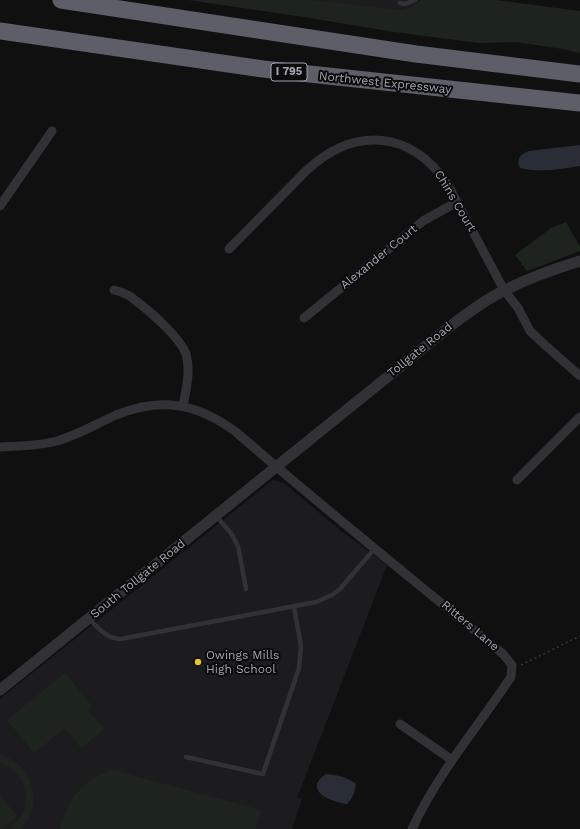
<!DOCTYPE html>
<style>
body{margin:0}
canvas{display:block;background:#101011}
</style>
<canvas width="580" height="829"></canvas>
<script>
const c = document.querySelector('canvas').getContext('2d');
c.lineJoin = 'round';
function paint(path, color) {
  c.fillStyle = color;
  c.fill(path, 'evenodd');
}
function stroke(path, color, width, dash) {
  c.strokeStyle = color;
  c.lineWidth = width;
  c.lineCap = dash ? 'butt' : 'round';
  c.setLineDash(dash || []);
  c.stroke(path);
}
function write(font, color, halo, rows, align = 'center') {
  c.font = font + ' "Work Sans",sans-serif';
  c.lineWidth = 4;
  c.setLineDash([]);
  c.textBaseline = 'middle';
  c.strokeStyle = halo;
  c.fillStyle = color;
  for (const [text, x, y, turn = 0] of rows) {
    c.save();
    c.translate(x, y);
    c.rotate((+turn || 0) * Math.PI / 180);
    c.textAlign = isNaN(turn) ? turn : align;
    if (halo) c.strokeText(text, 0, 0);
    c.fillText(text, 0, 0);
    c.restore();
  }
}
const built = new Path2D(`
 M 268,0 L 434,0 L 394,17 Z
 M 273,480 L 278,481 L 285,484 L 341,531 L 387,565 L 297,798 L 302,799 L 292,829 L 0,829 L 0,699 Z`);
const green = new Path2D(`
 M 188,0 L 311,0 L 401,10 L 410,8 L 421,0 L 495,0 L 580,11 L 580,53 L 563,49 L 516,42 L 479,43 L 395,32 L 304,17 Z
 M 566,222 L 580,247 L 580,251 L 527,271 L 515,255 L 551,228 Z
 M 65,673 L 92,706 L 88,710 L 104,729 L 81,748 L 65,728 L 34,753 L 7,720 Z
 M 0,755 C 26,761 39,789 31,814 C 29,820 24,824 20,829 L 9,829 C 13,826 17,822 20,818 C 35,798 22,770 0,763 Z
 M 113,770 L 261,810 L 256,829 L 60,829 C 68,799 82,779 113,770 Z
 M 0,795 L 17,816 L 1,829 L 0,829 Z`);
const water = new Path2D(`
 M 580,145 L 580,166 C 561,169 539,173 520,168 C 516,159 520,154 529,151 Z
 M 326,774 C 336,775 348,777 356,784 C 355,792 352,799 347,804 C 331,802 302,790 326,774 Z`);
const path = new Path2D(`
 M 521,665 L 580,636`);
const service = new Path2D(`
 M 400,3 L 405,4 L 415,0
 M 216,516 L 231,533 L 238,546 L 246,589
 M 89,619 C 99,628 106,639 121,639 L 316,602 L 332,595 L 340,589 L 375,548
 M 186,757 L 263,774 L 299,668 L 301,646 L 294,607`);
const minor = new Path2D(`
 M 0,206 L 52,131
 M 229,249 L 307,170 C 355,126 411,130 448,185 L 504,290 L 518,308 L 530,331 L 545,345 L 580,376
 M 114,290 C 122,292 130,295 136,301 C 150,311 181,339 186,354 C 191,371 186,390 183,406
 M 304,318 L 423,221 L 457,202
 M 0,447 C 19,446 39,446 57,441 C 78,435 96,424 116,415 C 161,397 197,403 236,432 C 323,508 414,580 503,654 L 512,665 L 511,677 C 477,728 438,773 412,829
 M 517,480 L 580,417
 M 400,724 L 452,760`);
const tertiary = new Path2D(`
 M 0,690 L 448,328 C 466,314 485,300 505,290 C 529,278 554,269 580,261`);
const motorway = new Path2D(`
 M 61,0 L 416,54 L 580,74
 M 0,31 L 263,69 L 580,103`);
const markers = [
 [198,662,4,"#e8c631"]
];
const shields = [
 [289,72,36]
];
const shieldNames = [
 ["I 795",289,72]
];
const streetNames = [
 ["Northwest Expressway",385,83,6],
 ["Chins Court",455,201,59],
 ["Alexander Court",379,257,-39],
 ["Tollgate Road",420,350,-39],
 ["South Tollgate Road",138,579,-39],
 ["Ritters Lane",470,626,40]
];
const poiNames = [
 ["Owings Mills",206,655],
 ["High School",206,669]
];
paint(built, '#1c1c1e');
paint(green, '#1d241e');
paint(water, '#292e36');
stroke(path, '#37383d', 1.5, [2, 3]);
stroke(service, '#313136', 4.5);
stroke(minor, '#313136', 9);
stroke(tertiary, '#313136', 11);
stroke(motorway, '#5d5e67', 17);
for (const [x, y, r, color] of markers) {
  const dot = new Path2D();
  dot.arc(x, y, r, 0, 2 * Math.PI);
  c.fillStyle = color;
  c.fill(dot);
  stroke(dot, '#0b0b0c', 1.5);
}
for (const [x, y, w] of shields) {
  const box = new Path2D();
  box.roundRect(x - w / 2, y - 9, w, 18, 3);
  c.fillStyle = '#0b0b0c';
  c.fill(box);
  stroke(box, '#a2a4b1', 1);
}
write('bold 11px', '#a2a4b1', null, shieldNames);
write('12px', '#a2a4b1', '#0b0b0c', streetNames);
write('12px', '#a2a4b1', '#0b0b0c', poiNames, 'left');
</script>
